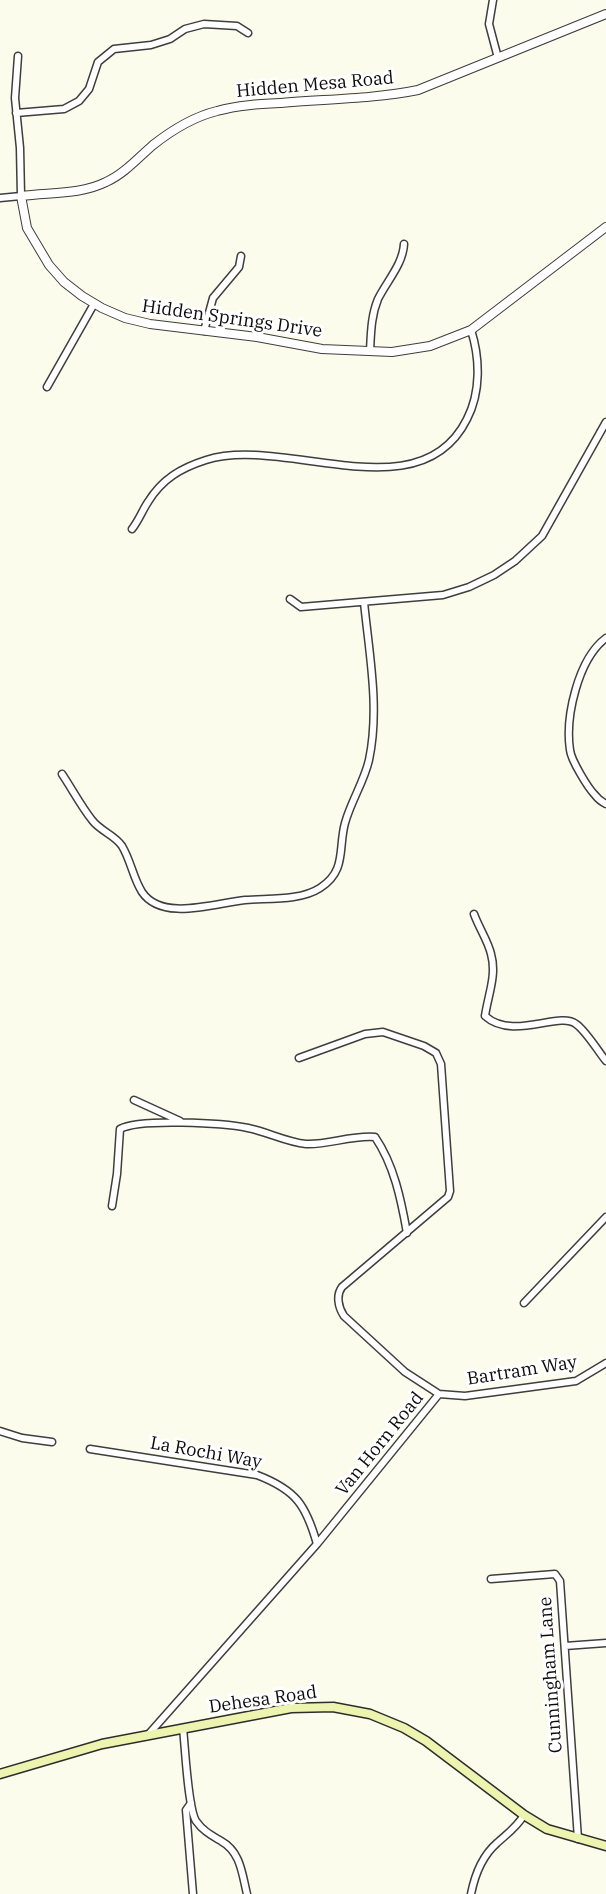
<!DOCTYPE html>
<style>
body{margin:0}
canvas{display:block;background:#fcfcec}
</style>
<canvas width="606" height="1894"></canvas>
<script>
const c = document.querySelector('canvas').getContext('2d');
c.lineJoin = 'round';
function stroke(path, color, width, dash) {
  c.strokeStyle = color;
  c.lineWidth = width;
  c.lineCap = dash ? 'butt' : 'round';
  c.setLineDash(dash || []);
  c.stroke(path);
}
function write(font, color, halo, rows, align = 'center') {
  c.font = font + ' "IBM Plex Serif",serif';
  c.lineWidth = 6;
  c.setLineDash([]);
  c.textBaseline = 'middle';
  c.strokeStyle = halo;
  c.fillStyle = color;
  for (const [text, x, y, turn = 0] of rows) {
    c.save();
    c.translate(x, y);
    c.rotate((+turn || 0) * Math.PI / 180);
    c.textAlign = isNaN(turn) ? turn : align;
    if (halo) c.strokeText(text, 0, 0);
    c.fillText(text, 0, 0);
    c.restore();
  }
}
const minor = new Path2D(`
 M 493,0 L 489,24 L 498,58
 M 16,113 L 64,109 L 79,101 L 89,89 L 98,62 L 114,49 L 151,45 L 170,39 L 185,29 L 204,24 L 237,26 L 248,33
 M 0,198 L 21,196 L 20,148 L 15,98 L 18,56
 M 204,331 L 213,298 L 239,267 L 241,256
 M 370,351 C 371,333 371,316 378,299 C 387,281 403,264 404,244
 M 47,387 L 94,304
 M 132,529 C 139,520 142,511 148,502 C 162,479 181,468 206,460 C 285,435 420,514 467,419 C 481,392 480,358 471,330
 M 290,599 L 301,607 L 443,595 L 469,587 L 494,575 L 515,561 L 542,536 L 606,422
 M 606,638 C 578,659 565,717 570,750 C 571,760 588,788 595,795 C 598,799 602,802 606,804
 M 62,774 C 72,789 81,806 92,820 C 100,831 115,835 122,846 C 131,861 133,878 142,892 C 162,922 215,903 245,900 C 268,898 300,901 320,888 C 347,871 338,848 345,823 C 351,801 364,782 369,760 C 380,708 369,653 364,602
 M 474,914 C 479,928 488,941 491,954 C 497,975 488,995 485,1016 C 513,1041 559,1011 576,1024 C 586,1031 598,1051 606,1061
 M 299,1058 L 365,1034 L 383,1032 L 424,1046 L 436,1053 L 441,1064 L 450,1191 L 448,1197 L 342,1287 C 336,1295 338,1307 344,1316 L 405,1372 L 439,1394
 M 134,1100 L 180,1121
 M 112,1206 L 117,1174 L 120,1129 C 139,1118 224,1123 248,1128 C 268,1132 286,1142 306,1144 C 329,1145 351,1135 375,1137 C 394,1165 401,1199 407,1233
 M 524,1303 L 606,1217
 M 439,1394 L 465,1396 L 576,1381 L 606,1363
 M 0,1431 L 22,1438 L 52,1442
 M 90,1449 L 257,1475 C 296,1490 306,1505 317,1544
 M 491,1579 L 555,1574 L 560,1581 L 578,1839
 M 565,1646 L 606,1643
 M 183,1728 C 185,1746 188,1809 196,1821 C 203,1831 211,1835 221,1841 C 241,1852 242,1874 247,1894
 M 147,1736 L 317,1544 L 439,1394
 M 191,1803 L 186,1810 L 193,1894
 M 471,1894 C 475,1874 482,1856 497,1843 C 508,1833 517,1827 524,1815`);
const tertiary = new Path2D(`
 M 606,14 L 418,90 C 373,99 326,99 281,103 C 260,104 238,105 217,111 C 193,117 172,130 153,145 C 138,158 124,174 106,182 C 80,195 49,192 21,196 L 27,228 L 49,265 L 64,282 L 82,296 L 102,308 L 125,318 L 150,324 L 257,337 L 322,349 L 392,352 L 430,346 L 471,330 L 606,227`);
const secondary = new Path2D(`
 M 0,1774 L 102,1744 L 291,1708 L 333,1707 L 370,1714 L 404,1728 L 426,1741 L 524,1815 L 547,1829 L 606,1846`);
const streetNames = [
 ["Hidden Mesa Road",315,85,-5],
 ["Hidden Springs Drive",232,319,8],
 ["Bartram Way",522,1371,-9],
 ["Van Horn Road",380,1444,-51],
 ["La Rochi Way",206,1453,10],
 ["Cunningham Lane",551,1675,-94],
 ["Dehesa Road",263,1700,-8]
];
stroke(minor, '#3e3e3e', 9);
stroke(tertiary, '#3e3e3e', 10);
stroke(secondary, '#2d2d2d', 11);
stroke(minor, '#fff', 6);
stroke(tertiary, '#fff', 8);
stroke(secondary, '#edf4af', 8);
write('18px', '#0b0b0b', '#fff', streetNames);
</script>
